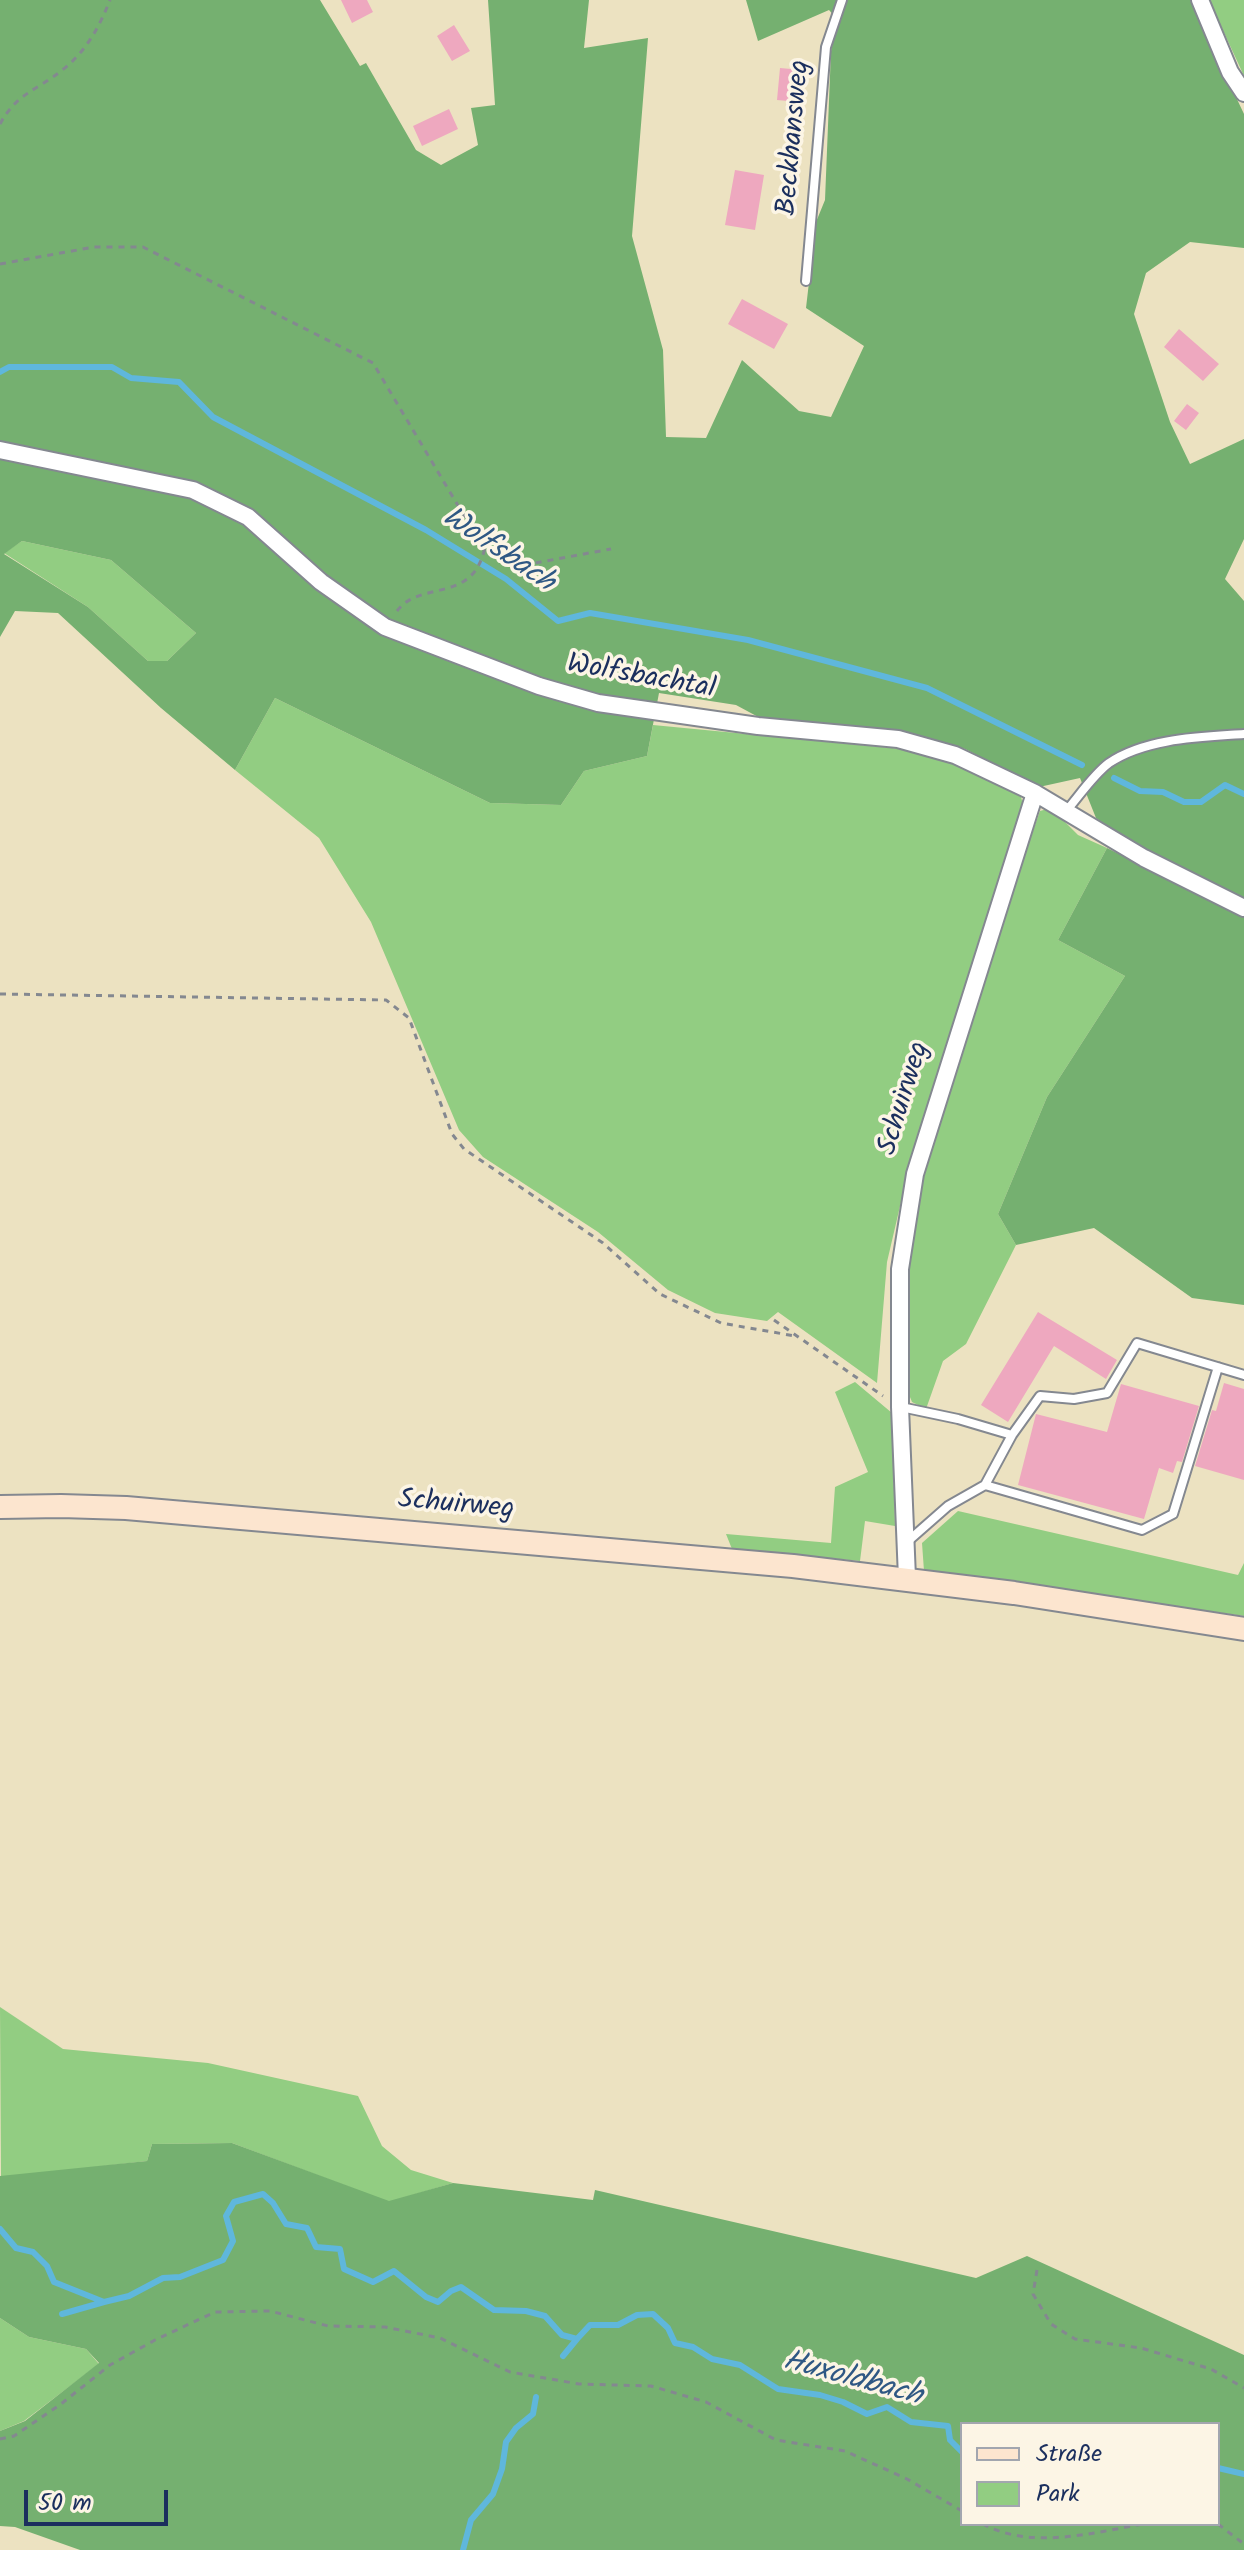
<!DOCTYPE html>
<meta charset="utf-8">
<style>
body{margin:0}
#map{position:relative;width:1244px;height:2550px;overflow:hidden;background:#ece2c1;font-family:Kalam,sans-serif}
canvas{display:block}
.legend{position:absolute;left:960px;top:2422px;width:260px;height:104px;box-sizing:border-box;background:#fcf5e5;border:2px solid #a2a6af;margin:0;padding:10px 14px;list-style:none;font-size:24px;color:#1b2f5e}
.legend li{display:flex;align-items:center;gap:16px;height:40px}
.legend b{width:40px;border:2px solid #a2a6af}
.scale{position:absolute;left:24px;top:2490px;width:144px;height:36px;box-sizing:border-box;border:4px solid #1b2f5e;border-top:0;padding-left:10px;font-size:24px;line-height:28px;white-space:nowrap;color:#1b2f5e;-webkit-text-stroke:6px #fcf5e5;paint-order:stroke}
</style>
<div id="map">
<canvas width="1244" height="2550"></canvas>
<ul class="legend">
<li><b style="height:10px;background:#fce5cf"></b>Straße</li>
<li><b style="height:22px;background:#92cd82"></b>Park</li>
</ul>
<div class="scale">50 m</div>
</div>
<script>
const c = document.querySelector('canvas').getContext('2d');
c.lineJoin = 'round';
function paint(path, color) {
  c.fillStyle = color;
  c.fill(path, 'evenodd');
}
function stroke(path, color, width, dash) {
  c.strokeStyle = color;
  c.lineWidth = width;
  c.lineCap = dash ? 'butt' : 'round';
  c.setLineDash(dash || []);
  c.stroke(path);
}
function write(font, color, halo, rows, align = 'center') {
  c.font = font + ' Kalam,sans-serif';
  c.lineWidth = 7;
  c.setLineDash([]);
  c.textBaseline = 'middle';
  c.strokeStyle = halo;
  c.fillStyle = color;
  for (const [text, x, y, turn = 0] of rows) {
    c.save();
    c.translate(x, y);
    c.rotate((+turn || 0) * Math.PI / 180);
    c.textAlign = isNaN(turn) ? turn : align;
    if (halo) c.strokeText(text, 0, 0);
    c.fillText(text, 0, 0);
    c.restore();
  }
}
const green = new Path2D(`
 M 1209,0 L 1244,0 L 1244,76 Z
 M 22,541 L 111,560 L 196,633 L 167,661 L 148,661 L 88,607 L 4,553 Z
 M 275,698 L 490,803 L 561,805 L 584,771 L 647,756 L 653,725 L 913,750 C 953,760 987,776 1021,797 L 1025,811 L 908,1172 L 887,1262 L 877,1383 L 778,1312 L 767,1321 L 715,1313 L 668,1290 L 598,1232 L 483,1157 L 459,1130 L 371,922 L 319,838 L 235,770 Z
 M 1051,808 L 1078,835 L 1107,848 L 1058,940 L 1125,976 L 1047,1097 L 998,1214 L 1016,1245 L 966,1344 L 943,1361 L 926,1409 L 912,1402 L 906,1387 L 906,1264 L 921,1176 L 1005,910 L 1040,811 Z
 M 855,1382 L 892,1413 L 895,1526 L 865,1521 L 860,1561 L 732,1549 L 726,1534 L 831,1543 L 835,1487 L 868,1472 L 835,1392 Z
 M 958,1511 L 1238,1575 L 1244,1563 L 1244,1616 L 924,1571 L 922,1543 Z
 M 0,2007 L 63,2049 L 208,2063 L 358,2096 L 382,2146 L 411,2170 L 453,2183 L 389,2202 L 232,2143 L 152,2144 L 147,2161 L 1,2178 Z
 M 0,2318 L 29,2337 L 86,2349 L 99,2364 L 24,2421 L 0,2431 Z`);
const forest = new Path2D(`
 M 0,0 L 320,0 L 360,66 L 366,63 L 416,150 L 441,165 L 478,145 L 471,108 L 495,105 L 488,0 L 589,0 L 584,48 L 648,38 L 632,236 L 663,350 L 666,437 L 706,438 L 742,360 L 799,411 L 831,417 L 864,346 L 806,308 L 816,222 L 825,200 L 831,51 L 838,20 L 829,10 L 758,41 L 746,0 L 1190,0 L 1244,114 L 1244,248 L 1190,242 L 1146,273 L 1134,314 L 1170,422 L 1190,464 L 1244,439 L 1244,539 L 1225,579 L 1244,601 L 1244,902 L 1139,849 L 1096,818 L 1080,778 L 1039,787 L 965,749 L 901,732 L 762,719 L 736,705 L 659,693 L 647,756 L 584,771 L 561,805 L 490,803 L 275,698 L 235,770 L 161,708 L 58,613 L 15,611 L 0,637 ZM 22,541 L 111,560 L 196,633 L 167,661 L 148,661 L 88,607 L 4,554 Z
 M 1107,848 L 1244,915 L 1244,1305 L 1192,1298 L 1094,1228 L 1016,1245 L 998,1214 L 1047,1097 L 1125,976 L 1058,940 Z
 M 232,2143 L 389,2201 L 453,2183 L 593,2200 L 595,2190 L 976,2278 L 1027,2256 L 1244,2355 L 1244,2550 L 80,2550 L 15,2527 L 0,2526 L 0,2431 L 25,2421 L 99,2363 L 86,2349 L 29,2337 L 0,2318 L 0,2176 L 147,2161 L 152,2144 ZM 962,2424 L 1218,2424 L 1218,2524 L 962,2524 Z`);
const stream = new Path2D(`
 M 0,372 L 9,367 L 112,367 L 131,378 L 179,382 L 213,417 L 426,530 L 506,579 L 558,621 L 590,613 L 748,640 L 927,688 L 1082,765
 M 1114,778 L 1140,791 L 1163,792 L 1184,802 L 1201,802 L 1225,785 L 1244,794
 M 0,2229 L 16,2248 L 33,2252 L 47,2266 L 54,2282 L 104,2302 L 129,2296 L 163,2278 L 180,2277 L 223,2260 L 233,2241 L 226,2216 L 234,2202 L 263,2194 L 273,2203 L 286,2224 L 307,2228 L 316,2247 L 340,2249 L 344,2269 L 373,2282 L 394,2271 L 426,2297 L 438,2302 L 451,2291 L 461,2287 L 494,2310 L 526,2311 L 545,2316 L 562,2335 L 577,2339 L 590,2325 L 618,2325 L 637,2315 L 653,2314 L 668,2328 L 675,2343 L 693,2347 L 712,2359 L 740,2365 L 778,2389 L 820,2395 L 843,2402 L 867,2414 L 887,2407 L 911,2422 L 948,2426 L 950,2440 L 962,2452
 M 62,2314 L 104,2302
 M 563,2356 L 577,2339
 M 1218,2468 L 1244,2474
 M 463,2550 L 471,2520 L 493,2494 L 502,2469 L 506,2442 L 516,2428 L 533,2414 L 536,2397`);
const building = new Path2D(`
 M 341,0 L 367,0 L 373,12 L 352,23 Z
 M 454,25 L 470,51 L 452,61 L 437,36 Z
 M 780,68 L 802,70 L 799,102 L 777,100 Z
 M 449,109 L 458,129 L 422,146 L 413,126 Z
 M 735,170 L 764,175 L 755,230 L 725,225 Z
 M 742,299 L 788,324 L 774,349 L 728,324 Z
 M 1179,329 L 1219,364 L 1203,381 L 1164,347 Z
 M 1187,404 L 1199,413 L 1186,430 L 1174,421 Z
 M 1038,1312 L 1117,1360 L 1106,1379 L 1054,1346 L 1008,1422 L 981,1405 Z
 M 1224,1383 L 1244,1389 L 1244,1480 L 1195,1466 L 1212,1410 L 1216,1411 Z
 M 1121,1384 L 1199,1406 L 1182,1462 L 1177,1461 L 1173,1473 L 1159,1468 L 1144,1519 L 1018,1485 L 1036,1414 L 1107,1432 Z`);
const path = new Path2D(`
 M 0,124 C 16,94 37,90 61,71 C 85,53 99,28 110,0
 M 0,264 L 94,247 L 143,247 L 373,363 L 472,529 L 485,546 L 524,565 L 611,549
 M 397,611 C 421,579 473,605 485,547
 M 0,994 L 386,1000 L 409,1018 L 452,1134 L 464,1149 L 603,1243 L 660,1294 L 721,1323 L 795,1336
 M 774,1320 L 883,1396
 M 1037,2270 L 1033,2294 L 1051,2324 L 1075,2339 L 1141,2348 L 1211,2369 L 1244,2388
 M 0,2439 L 14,2436 L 61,2404 L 110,2365 L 155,2340 L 215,2312 L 270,2311 L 328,2326 L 385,2327 L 440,2338 L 510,2372 L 579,2384 L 651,2386 L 706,2402 L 776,2440 L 845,2451 L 907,2479 L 962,2511
 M 983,2524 C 1031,2550 1092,2533 1143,2524
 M 1218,2524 L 1244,2544`);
const lane = new Path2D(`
 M 806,281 L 826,47 L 842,0
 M 1067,810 C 1080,795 1093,775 1109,763 C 1146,738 1201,737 1244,734
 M 901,1407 L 958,1419 L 1012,1435
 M 985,1485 L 1142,1530 L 1173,1514 L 1218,1367
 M 907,1542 L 948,1506 L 985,1485 L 1012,1435 L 1040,1396 L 1074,1399 L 1107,1393 L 1137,1343 L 1244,1375`);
const street = new Path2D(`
 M 1200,0 L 1230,72 L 1244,93
 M 0,450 L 193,490 L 248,517 L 321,582 L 385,627 L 539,686 L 598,703 L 758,726 L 898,739 L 955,755 L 1035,793 L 1144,858 L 1244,908
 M 907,1578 L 900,1407 L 900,1269 L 915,1174 L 1035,793`);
const secondary = new Path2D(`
 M 0,1507 L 61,1506 L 126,1508 L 793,1566 L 1014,1593 L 1244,1629`);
const streetNames = [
 ["Beckhansweg",796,138,-85],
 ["Wolfsbachtal",641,679,10],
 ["Schuirweg",906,1099,-73],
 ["Schuirweg",456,1507,5]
];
const waterNames = [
 ["Wolfsbach",497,552,34],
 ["Huxoldbach",852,2381,15]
];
paint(green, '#92cd82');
paint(forest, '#75b070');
stroke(stream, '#5fb7dc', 6);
paint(building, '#eea8bf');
stroke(lane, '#848890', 12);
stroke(street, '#848890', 20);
stroke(secondary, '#848890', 26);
stroke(path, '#848890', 3, [6, 6]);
stroke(lane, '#fff', 8);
stroke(street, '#fff', 16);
stroke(secondary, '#fce5cf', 22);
write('28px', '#1b2f5e', '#fcf5e5', streetNames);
write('italic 30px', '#2f5884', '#fcf5e5', waterNames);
</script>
